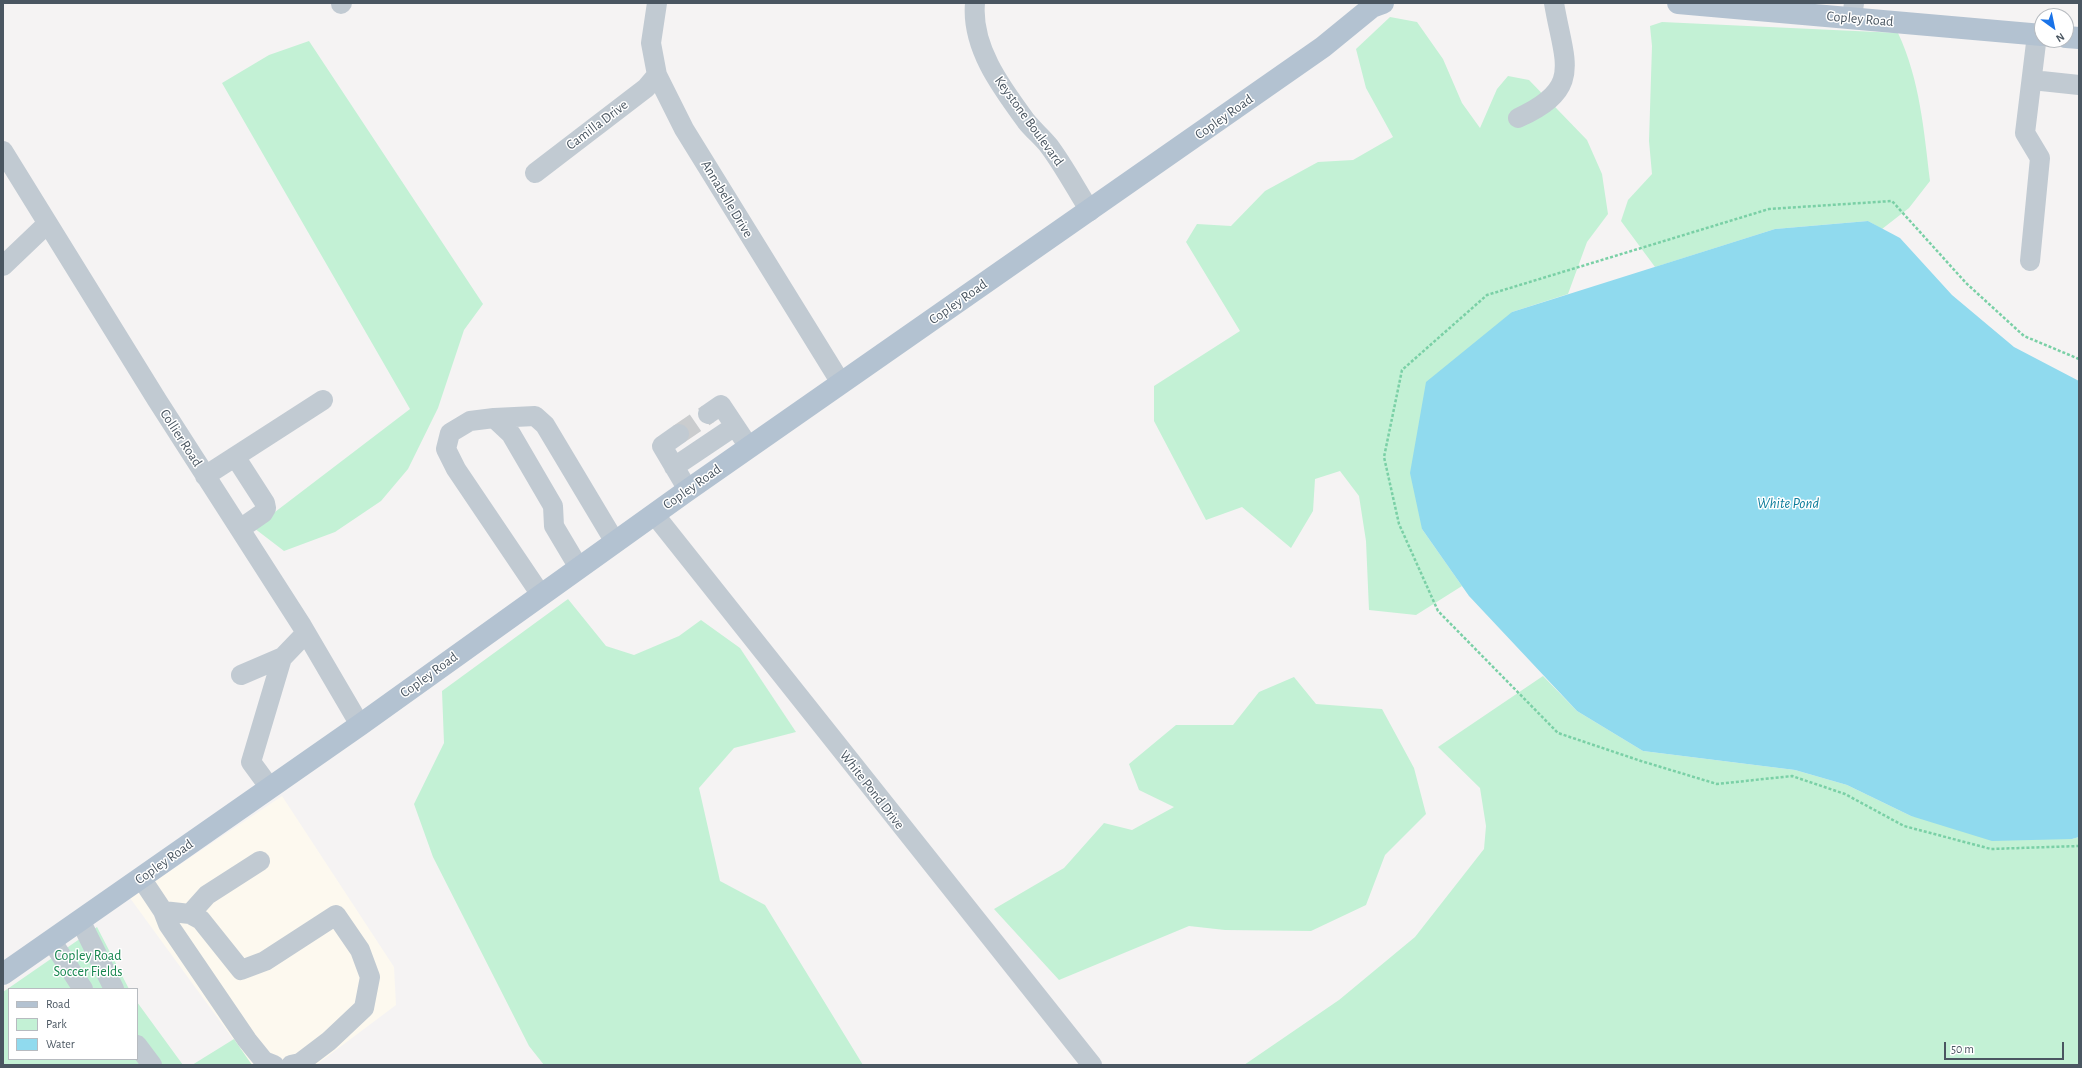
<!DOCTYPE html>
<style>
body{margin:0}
#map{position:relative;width:2082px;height:1068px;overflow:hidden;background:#f5f3f3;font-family:"Alegreya Sans",sans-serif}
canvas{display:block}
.frame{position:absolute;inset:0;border:4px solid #4a5661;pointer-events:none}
.legend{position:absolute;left:8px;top:988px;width:130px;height:72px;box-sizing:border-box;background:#fff;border:1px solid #b7bbc0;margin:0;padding:5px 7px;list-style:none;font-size:12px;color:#4a5661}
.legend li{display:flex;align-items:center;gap:8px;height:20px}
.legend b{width:20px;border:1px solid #b7bbc0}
.north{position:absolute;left:2034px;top:8px;width:40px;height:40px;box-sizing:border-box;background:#fff;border:1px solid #b7bbc0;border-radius:50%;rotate:147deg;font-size:11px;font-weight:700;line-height:16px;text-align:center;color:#4a5661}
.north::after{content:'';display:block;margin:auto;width:14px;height:18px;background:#1a73e8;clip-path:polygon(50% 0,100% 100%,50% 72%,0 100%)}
.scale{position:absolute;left:1944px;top:1042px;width:120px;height:18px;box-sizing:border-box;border:2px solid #4a5661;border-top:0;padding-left:5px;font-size:12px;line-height:14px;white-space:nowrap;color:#4a5661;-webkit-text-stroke:3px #fff;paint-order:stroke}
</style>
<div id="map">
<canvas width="2082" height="1068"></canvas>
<div class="frame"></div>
<ul class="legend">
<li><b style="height:5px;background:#b3c2d1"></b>Road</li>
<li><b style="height:11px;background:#c3f1d5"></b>Park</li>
<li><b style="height:11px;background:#90daee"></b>Water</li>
</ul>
<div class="north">N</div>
<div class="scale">50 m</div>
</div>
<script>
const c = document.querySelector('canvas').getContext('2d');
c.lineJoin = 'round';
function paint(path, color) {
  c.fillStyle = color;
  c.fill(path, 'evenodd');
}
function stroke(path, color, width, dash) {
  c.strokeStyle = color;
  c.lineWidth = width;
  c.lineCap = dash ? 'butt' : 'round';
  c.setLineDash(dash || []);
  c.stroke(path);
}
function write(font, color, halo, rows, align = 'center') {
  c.font = font + ' "Alegreya Sans",sans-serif';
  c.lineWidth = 3;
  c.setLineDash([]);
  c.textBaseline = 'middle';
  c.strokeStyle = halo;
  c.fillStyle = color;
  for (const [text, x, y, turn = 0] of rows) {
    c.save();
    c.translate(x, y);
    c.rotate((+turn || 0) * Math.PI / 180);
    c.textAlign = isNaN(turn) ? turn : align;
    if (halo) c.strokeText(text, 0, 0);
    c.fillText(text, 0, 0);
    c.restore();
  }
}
const commercial = new Path2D(`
 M 282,796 L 394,967 L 396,1005 L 316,1065 L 252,1065 L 130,898 Z`);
const green = new Path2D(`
 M 1390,17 L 1417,22 L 1443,59 L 1462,103 L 1480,128 L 1497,89 L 1508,76 L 1529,80 L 1587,140 L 1602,174 L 1608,214 L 1587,242 L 1568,294 L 1512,312 L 1422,529 L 1462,586 L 1416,615 L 1369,610 L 1366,541 L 1359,496 L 1340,471 L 1315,479 L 1313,511 L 1291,548 L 1242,507 L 1206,520 L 1154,421 L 1154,386 L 1240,331 L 1186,242 L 1197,224 L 1231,226 L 1265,191 L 1318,162 L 1353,160 L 1393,137 L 1366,88 L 1356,49 Z
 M 1662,22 L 1898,33 C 1920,80 1924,131 1930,181 L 1909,208 L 1882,229 L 1868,221 L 1775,229 L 1655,267 L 1621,221 L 1628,200 L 1652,174 L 1649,141 L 1652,46 L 1650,26 Z
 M 309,41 L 483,304 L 464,330 L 438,408 L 408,469 L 381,501 L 335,532 L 284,551 L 254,528 L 410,409 L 222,83 L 269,55 Z
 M 568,599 L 606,646 L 634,655 L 679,636 L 701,620 L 740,648 L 796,732 L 734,748 L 699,788 L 720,881 L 765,905 L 863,1065 L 544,1065 L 529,1046 L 433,857 L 414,804 L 444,743 L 442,691 Z
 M 1543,676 L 1577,711 L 1643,751 L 1795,770 L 1847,785 L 1911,816 L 2072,839 L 2079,837 L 2079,1065 L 1244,1065 L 1339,1000 L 1415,937 L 1484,849 L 1486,826 L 1480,788 L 1438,747 Z
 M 1294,677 L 1316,704 L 1382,709 L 1414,768 L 1426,814 L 1385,855 L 1366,905 L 1311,931 L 1225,930 L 1189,926 L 1059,980 L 994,909 L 1064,868 L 1104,823 L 1132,830 L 1174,807 L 1139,790 L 1129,764 L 1176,725 L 1233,725 L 1259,692 Z
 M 97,927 L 129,989 L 9,989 L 9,1059 L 137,1059 L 137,1002 L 183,1065 L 3,1065 L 3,992 Z
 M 234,1039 L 252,1065 L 192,1065 Z`);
const water = new Path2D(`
 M 1868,221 L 1900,238 L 1952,295 L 2014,347 L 2079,381 L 2079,837 L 2072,839 L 1992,841 L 1911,816 L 1847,785 L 1795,770 L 1643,751 L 1577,711 L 1469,596 L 1422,529 L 1410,473 L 1426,382 L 1512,312 L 1775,229 Z`);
const minorTunnel = new Path2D(`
 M 679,434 L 708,414`);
const path = new Path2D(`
 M 2079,359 L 2024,336 L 1966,283 L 1892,201 L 1769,209 L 1487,295 L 1402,370 L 1384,457 L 1399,524 L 1438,611 L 1558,733 L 1641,761 L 1717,784 L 1792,776 L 1845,794 L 1904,826 L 1991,849 L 2079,846`);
const minor = new Path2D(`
 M 657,3 L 651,43 L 657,75 L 684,129 L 841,383
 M 975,3 C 971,47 1001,87 1026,121 C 1033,130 1042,137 1049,146 C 1064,166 1076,189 1090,211
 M 341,4 L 342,3
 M 1852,18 L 1854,3
 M 2032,80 L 2079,85
 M 1518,118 C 1584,88 1564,63 1554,3
 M 3,151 L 157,400 L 302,626 L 360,725
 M 535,173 L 646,88 L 657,75
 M 2030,261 L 2040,158 L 2025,133 L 2037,35
 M 3,266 L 47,224
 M 708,414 L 721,405 L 749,447
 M 494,418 L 535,416 L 545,425 L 615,542
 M 679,434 L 662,446 L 688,490
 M 236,458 L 265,503 L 266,508 L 263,513 L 240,529
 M 674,467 L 735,426
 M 205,476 L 323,400
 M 654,514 L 1092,1065
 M 541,595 L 456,469 L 446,449 L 450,433 L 470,421 L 494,418 L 511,434 L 553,506 L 554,526 L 579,568
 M 241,675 L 283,657
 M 270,788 L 251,762 L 282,658 L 306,633
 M 141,878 L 163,911 L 168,924 L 247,1040 L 264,1061 L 274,1065
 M 163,911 L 190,914 L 201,920 L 241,970 L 265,961 L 336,915 L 360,950 L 370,977 L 364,1008 L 329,1041 L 300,1063 L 291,1065
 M 190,914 L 207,895 L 260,861
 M 80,920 L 114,989
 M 51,940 L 83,989
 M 137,1045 L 152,1065`);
const major = new Path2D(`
 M 1678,3 L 2042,35
 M 2066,37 L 2079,38
 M 3,974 L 360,725 L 688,490 L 1323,47 L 1372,7 L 1383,3`);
const streetNames = [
 ["Copley Road",1860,19,5],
 ["Copley Road",1224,117,-35],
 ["Keystone Boulevard",1029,121,54],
 ["Camilla Drive",597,125,-37],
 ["Annabelle Drive",727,199,59],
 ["Copley Road",958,302,-35],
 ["Collier Road",181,438,57],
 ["Copley Road",692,487,-35],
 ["Copley Road",429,675,-36],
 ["White Pond Drive",872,790,52],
 ["Copley Road",164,862,-35]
];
const parkNames = [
 ["Copley Road",88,956],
 ["Soccer Fields",88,972]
];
const waterNames = [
 ["White Pond",1788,503]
];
paint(commercial, '#fdf9ef');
paint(green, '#c3f1d5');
paint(water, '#90daee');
stroke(minorTunnel, '#caccce', 20, [20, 10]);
stroke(path, '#7ad0a6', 2.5, [3, 2]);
stroke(minor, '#c1cad2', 20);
stroke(major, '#b3c2d1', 22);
write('14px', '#4a5661', '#fff', streetNames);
write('14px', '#17864f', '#fff', parkNames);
write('italic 15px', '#0c7c9b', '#fff', waterNames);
</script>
